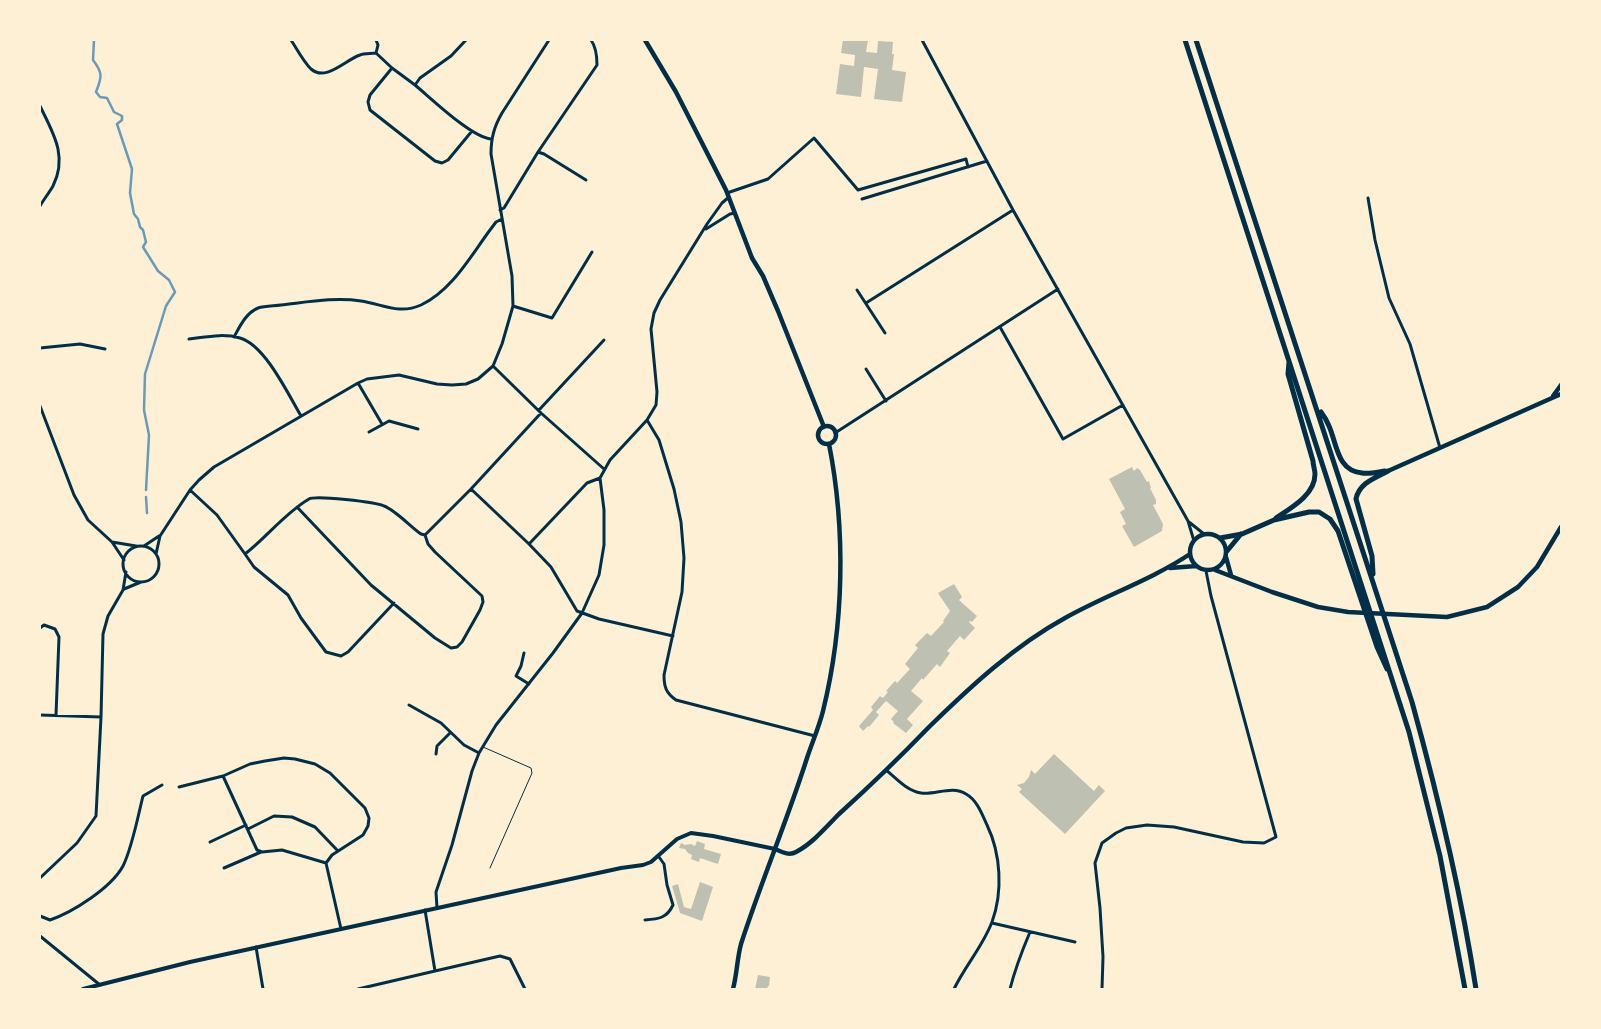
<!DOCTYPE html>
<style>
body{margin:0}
#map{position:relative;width:1601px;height:1029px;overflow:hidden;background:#fdf0d5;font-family:Mulish,sans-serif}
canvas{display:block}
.frame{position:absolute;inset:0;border:41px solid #fdf0d5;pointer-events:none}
</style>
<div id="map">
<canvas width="1601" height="1029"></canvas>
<div class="frame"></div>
</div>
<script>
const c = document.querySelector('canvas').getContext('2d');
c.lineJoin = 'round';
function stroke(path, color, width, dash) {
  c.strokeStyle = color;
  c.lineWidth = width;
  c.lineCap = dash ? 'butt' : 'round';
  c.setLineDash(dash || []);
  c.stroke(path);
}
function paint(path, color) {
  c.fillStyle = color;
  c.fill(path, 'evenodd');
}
const stream = new Path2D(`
 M 94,40 L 93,60 C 103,73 102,77 96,92 L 100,97 L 107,98 L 114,112 L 122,116 L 122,120 L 117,124 L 132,169 L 130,193 L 134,214 L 138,219 L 140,227 L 143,230 L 146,242 L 143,247 L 158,271 L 169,280 L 175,292 L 166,306 L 145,374 L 144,410 L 149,435 L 146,490
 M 146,497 L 147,513`);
const building = new Path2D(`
 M 843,40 L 868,40 L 866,52 L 877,53 L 878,41 L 893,42 L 892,54 L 894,54 L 892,70 L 906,72 L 902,102 L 874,99 L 878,69 L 864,67 L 861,97 L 836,94 L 840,64 L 854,66 L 855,55 L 841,53 Z
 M 1132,467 L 1134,471 L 1137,468 L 1140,470 L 1147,482 L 1149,481 L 1151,488 L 1150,488 L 1156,500 L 1156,504 L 1153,505 L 1163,524 L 1162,531 L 1134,547 L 1122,526 L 1126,524 L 1120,512 L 1125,509 L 1109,479 Z
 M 954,584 L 962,597 L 959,600 L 960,601 L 977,616 L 972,622 L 970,621 L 969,622 L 975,628 L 964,640 L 960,636 L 947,651 L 950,653 L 940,667 L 937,664 L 923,680 L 922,678 L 911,691 L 923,701 L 907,719 L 913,725 L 906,733 L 893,723 L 894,722 L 891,719 L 898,711 L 886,701 L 876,712 L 879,715 L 869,727 L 868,726 L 863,731 L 859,726 L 873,710 L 871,707 L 880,696 L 883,698 L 888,692 L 886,691 L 895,681 L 897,683 L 910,669 L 905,664 L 918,648 L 915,645 L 927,633 L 931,636 L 944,622 L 943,621 L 950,611 L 938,593 Z
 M 1054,754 L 1094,791 L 1099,785 L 1105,791 L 1065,834 L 1019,792 L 1022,789 L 1017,785 L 1024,783 L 1029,777 L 1031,770 L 1035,774 Z
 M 697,841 L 705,844 L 704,849 L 721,854 L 718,864 L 700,858 L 699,862 L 691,859 L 692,855 L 688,853 L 685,849 L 679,848 L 681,843 L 685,845 L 691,844 L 695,846 Z
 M 700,882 L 713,887 L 702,921 L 680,913 L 672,886 L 678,884 L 684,907 L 691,909 Z
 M 758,975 L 770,977 L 769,986 L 768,986 L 767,989 L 755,989 Z`);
const service = new Path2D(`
 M 483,747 L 531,768 L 532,773 L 490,868`);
const minor = new Path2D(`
 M 291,40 C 297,49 303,61 311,69 C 326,82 345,60 360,55 C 365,53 371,54 376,53 L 392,68
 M 466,40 L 451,56 L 420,78 L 415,85 C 432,99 471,137 491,139
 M 922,40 L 1013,210 L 1188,521 L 1194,541
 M 376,53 L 378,45 L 376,40
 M 415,85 L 392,68 L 370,95 L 368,102 L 370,110 L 435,161 L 442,163 L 448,160 L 472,131
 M 40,106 C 53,133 68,156 53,186 C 49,193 44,199 40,206
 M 538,152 L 544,154 L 586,180
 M 727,193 L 768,179 L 814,138 L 858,190 L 966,159 L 968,167
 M 1368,198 L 1375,240 L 1389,298 L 1410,344 L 1440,448
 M 862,199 L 987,161
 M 500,210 L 504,208 L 538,152 L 597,65 C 597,57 596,47 591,40
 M 706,229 L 730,214 L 735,213
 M 857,290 L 885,333
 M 866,303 L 1013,210
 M 513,306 L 552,318 L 592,252
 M 1000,327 L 1063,439 L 1123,405
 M 234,337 C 240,326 246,313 258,308 C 265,306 274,306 281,305 C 308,302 335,297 361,301 C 382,304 399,315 421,305 C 452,290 470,257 490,230 L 496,222 L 502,219
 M 189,339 C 206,337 223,333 240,338 C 265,345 288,394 301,416
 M 40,348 L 80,344 L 105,349
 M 493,366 L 541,413 L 604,469
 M 866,369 L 886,401
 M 358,383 L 382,424
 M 40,406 L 74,495 L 88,520 L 112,542 L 124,560
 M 539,410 L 604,340
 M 647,420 L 659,440 L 674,489 L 681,522 L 684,558 L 682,592 L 664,675 C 664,687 666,693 676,700 L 815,736
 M 369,432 L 389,421 L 418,429
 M 835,433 L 1058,289
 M 471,489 L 529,544 L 551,567 L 577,611 L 599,619 L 673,636
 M 190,490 L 217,515 L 245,554 C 267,537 285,513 309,499 C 315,495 376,502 384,506 C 395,510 411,527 421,534 L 425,535
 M 297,507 L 371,585 L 435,638 L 451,648 L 457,647 L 462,642 L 480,610 L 483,602 L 482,596 L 435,552 L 428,544 L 425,535
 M 1189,522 L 1204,534
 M 425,535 L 471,489 L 541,413
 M 112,542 L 136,546
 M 529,544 L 587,483 L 600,478
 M 144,546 L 159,536
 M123 564a18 18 0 1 1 36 0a18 18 0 1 1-36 0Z
 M 156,554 L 160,536 L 190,490 L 199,480 L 214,467 L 358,383 L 367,379 L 399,375 L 437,384 L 452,385 L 466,384 L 478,379 L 493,366 L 502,344 L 513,306 L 512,276 L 491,154 C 491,138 494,127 502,113 L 549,40
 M 245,554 L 254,567 L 288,595 L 301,618 L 326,652 L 341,656 L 348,652 L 394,603
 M 124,589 L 141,582
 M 40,628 L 44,625 L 55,629 L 59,637 L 56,715
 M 524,653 L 521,666 L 516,676 L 529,684
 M 409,705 L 441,723 L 464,745 L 479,753
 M 40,715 L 101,717
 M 436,754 L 437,746 L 450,733
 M 886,770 C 896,778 907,791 921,793 C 936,795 952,785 966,794 C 977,800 982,814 987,825 C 1001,854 1003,892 992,922 C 983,946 965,966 954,989
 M 223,776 L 257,850 L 262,852 L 282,850 L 326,863
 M 179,787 L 223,776 L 250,764 L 265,761 L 284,758 L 295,759 L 315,764 L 330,773 L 365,808 L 369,818 L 368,826 L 363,835 L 332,855 L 326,863 L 341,929
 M 248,829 L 274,816 L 292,817 L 315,827 L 338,851
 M 210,842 L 246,825
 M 224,868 L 261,852
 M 40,878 L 77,843 L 96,816 L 101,717 L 103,634 L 108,616 L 123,590 L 126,572
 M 437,908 L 436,892 L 452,845 L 472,771 L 479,753 L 496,725 L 553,653 L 582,613 L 599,575 L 604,545 L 604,510 L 600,478 L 610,460 L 647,420 L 656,405 L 657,392 L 651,329 L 654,313 L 660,300 L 707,224 L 722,203 L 729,197
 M 425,910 L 435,971 L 500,956 L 510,959 L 525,989
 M 40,916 L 50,920 C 73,912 111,888 123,866 C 132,848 138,816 143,796 L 162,785
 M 645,920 C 659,919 667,918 673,905 L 667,885 L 664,864 L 659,857
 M 992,923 L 1075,942
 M 40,936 L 100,985
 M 256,947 L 263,989
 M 358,989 L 435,971
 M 1010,989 C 1015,969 1022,951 1030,932
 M 1102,989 L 1103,957 L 1100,908 L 1095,863 L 1102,843 L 1116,833 L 1126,828 L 1147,825 L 1174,827 L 1243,842 L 1264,843 L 1276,837 L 1211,596 L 1206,571`);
const tertiary = new Path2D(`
 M 83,989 L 190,962 L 621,868 L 643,865 L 651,862 L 677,839 L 691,833 L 713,836 L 775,849`);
const secondary = new Path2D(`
 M 645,40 L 676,92 L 726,190 L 752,258 L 763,276 L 778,311 L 824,427
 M 1553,396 L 1561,385
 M818 435a9 9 0 1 1 18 0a9 9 0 1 1-18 0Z
 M 1388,471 L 1561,394
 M1190 552a18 18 0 1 1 36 0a18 18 0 1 1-36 0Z
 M 1226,557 L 1231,575
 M 1170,568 L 1196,566
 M 1215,570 L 1272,592 L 1318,607 L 1348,612 L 1447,617 L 1487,607 L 1518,587 L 1537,567 L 1561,527
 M 775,849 C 782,852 789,856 796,852 C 813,843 826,827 839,814 C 870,786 900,757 929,727 C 970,687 1014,646 1065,618 C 1106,595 1151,580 1190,554
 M 733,989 C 737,974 737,959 741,944 C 761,882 787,821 807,758 C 812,743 819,727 823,711 C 844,626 846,530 829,444`);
const trunk = new Path2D(`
 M 1185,40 L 1409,732 L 1440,856 L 1465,989
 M 1196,40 L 1412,702 C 1438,796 1461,892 1476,989
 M 1321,412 C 1324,416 1327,421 1329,426 C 1337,444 1337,471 1362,473 C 1369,474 1378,472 1385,471
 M 1276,518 C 1291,508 1315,495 1315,474 C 1315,470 1313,465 1313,461 L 1288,374 L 1289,362
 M 1220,538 L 1242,534 L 1274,520 L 1309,512 L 1319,512 L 1330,519 L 1338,531 L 1377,647 L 1387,669
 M 1227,551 L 1241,534
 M 1373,574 L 1372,556 L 1356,499 C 1359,483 1375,478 1388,471`);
stroke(stream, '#669bbc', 2.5);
paint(building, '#bec0b2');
stroke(service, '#003049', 1);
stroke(minor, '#003049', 3);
stroke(tertiary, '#003049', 4);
stroke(secondary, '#003049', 4.5);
stroke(trunk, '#003049', 5);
</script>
